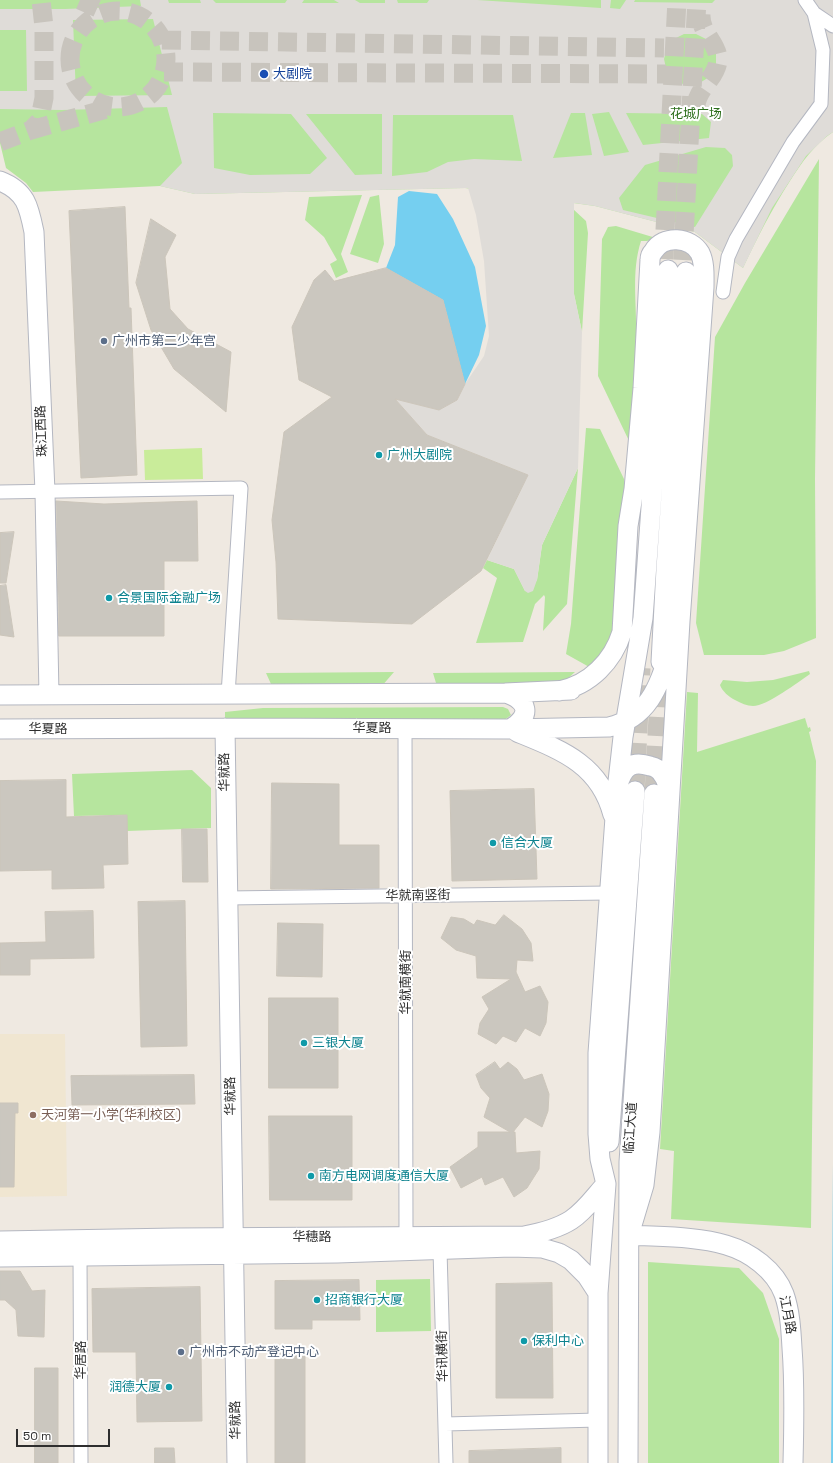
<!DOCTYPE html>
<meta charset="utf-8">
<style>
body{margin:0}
#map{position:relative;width:833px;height:1463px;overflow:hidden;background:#efe9e1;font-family:"Space Grotesk",sans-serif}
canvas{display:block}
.scale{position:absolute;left:16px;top:1429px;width:94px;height:18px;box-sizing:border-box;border:2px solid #2e2e2e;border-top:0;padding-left:5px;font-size:12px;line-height:14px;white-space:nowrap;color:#2e2e2e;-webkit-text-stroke:3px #fff;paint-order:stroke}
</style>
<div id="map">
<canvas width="833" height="1463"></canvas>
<div class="scale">50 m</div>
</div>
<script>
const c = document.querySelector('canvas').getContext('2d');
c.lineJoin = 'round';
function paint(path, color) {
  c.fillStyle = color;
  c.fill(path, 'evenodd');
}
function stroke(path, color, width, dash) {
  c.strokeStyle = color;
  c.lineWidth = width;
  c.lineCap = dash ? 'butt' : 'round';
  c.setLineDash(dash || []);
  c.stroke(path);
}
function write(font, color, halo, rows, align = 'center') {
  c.font = font + ' "Space Grotesk","Noto Sans SC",sans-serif';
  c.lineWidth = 4;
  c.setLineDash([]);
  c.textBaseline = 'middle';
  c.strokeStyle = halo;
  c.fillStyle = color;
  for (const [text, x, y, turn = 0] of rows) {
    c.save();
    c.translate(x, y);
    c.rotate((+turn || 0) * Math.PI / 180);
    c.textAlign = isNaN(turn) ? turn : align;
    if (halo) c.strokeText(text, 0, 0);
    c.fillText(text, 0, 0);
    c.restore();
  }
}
const education = new Path2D(`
 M 0,1034 L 65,1034 L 67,1196 L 0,1197 Z`);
const green = new Path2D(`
 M 0,0 L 833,0 L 833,132 C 814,145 802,162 790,181 C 772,209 757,238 743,268 L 695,232 L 595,206 L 465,188 L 195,194 L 160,186 L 33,192 L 26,183 L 6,168 L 0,143 Z
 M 819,159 L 815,479 L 816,638 L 784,651 L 764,655 L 704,655 L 696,623 L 715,337 L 745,283 Z
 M 362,195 L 341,254 L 348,272 L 336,278 L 330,264 L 337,260 L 324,237 L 305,220 L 309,197 Z
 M 379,195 L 384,244 L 378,263 L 350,254 L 370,197 Z
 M 573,209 L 586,221 L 588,233 L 582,332 L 574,294 Z
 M 616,226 L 656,238 L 647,241 L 641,241 C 631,272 637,303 636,335 C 635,372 633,408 631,445 L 598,376 L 602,239 L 608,227 Z
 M 586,428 L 600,429 L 624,479 L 625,491 L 613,634 L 604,651 L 591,668 L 566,654 L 571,624 Z
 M 578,468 L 567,604 L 543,631 L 545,597 L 544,595 L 535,604 L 523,642 L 476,643 L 497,578 L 483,568 L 487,560 L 514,569 L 525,591 L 537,580 L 542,545 Z
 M 809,671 L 810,674 C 798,682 767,706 753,706 C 747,706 741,703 735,700 C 729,697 722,691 720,685 L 723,680 L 747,682 L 773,680 Z
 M 394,672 L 381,687 L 271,684 L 266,673 Z
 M 575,672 L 565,681 L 445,686 L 436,683 L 433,673 Z
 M 687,692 L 698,693 L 697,752 L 805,718 L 808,728 L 810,727 L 811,731 L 809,732 L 816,761 L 811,1228 L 671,1219 L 674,1151 L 660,1149 Z
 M 503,707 L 508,709 L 511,715 L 499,724 L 225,720 L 225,712 L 263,708 Z
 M 192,770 L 211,788 L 211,828 L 127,831 L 127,815 L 74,816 L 72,774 Z
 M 648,1262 L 739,1268 L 763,1293 L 779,1339 L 779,1463 L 648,1463 Z
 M 430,1279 L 431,1331 L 376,1332 L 376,1280 Z`);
const pitch = new Path2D(`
 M 202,448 L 203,479 L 145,480 L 144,450 Z`);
const plaza = new Path2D(`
 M 140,0 L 168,0 L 169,3 L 201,3 L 200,0 L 213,0 L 216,3 L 285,3 L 287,0 L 304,0 L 302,3 L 339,3 L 334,0 L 355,0 L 360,3 L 385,3 L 385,0 L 397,0 L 398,3 L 427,3 L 429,0 L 477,0 L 601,8 L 601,0 L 611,0 L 610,8 L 620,9 L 626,0 L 635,0 L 634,2 L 712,3 L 715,0 L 833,0 L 833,132 L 827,136 L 806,156 L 772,208 L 743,268 L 695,232 L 595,206 L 574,203 L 574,294 L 582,332 L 578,468 L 542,545 L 537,580 L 533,591 L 528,593 L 525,591 L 514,569 L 487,560 L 528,475 L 427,435 L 395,399 L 439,410 L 457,400 L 465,384 L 484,356 L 489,336 L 484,261 L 476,215 L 468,188 L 195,194 L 160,186 L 182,163 L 167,107 L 62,110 L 0,109 L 0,91 L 27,91 L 26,30 L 0,30 L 0,9 L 65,9 L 141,6 ZM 153,19 L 172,95 L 76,96 L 73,20 ZM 684,34 L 696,34 L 706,39 L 712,46 L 716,54 L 716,64 L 713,72 L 706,79 L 698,84 L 688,85 L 679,83 L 671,77 L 666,68 L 664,59 L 667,48 L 674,39 ZM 609,112 L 629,152 L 604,156 L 592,114 ZM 213,113 L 291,114 L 327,158 L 310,174 L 250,175 L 214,168 ZM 571,113 L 585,113 L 592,155 L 553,158 ZM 626,113 L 702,114 L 711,122 L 709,138 L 643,145 ZM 306,114 L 382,114 L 382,174 L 355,175 ZM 393,115 L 513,115 L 522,161 L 474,159 L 448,162 L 427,172 L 392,176 ZM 706,147 L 725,148 L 732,155 L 733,166 L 695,227 L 623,210 L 619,198 L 645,165 Z`);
const water = new Path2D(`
 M 409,191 L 437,194 L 453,219 L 475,267 L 486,326 L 479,355 L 465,384 L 443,300 L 386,268 L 395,245 L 398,197 Z
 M 833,1163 L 833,1463 L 831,1463 Z`);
const building = new Path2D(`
 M 125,207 L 129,308 L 131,308 L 137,475 L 81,478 L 69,211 Z
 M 151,219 L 176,235 L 165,257 L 170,309 L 188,329 L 231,352 L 226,412 L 174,369 L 151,330 L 136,283 Z
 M 386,268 L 443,300 L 465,384 L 457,400 L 439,410 L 395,399 L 427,435 L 528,475 L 481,571 L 412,624 L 278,619 L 276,562 L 272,520 L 284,432 L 332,397 L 299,380 L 292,327 L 314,280 L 325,270 L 334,281 Z
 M 56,501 L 104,504 L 197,501 L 198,561 L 164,561 L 164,636 L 59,636 Z
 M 14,532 L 6,583 L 0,583 L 0,533 Z
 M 6,585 L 14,637 L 0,635 L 0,586 Z
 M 66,780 L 66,817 L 127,815 L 128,864 L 103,865 L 104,888 L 52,889 L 52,870 L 0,871 L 0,781 Z
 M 272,783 L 339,784 L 339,845 L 379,845 L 379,888 L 271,889 Z
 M 534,789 L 537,879 L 452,881 L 450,791 Z
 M 182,829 L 207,829 L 208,882 L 183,882 Z
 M 185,901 L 187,1046 L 141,1047 L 138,902 Z
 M 93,911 L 94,958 L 30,959 L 30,975 L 0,975 L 0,943 L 46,942 L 45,912 Z
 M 504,915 L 522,929 L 531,943 L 533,961 L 517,960 L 516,972 L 525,992 L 540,986 L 548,1002 L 546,1023 L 540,1036 L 525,1028 L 516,1042 L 503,1036 L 496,1044 L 478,1034 L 480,1023 L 489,1009 L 482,997 L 511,979 L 477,978 L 476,956 L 456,950 L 441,938 L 451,917 L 464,919 L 474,925 L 477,920 L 495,925 Z
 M 278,923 L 323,924 L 322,977 L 277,976 Z
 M 269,998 L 338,998 L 338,1088 L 269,1088 Z
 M 495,1062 L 500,1069 L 508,1062 L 517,1069 L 524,1080 L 542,1074 L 549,1094 L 548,1111 L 542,1127 L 525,1117 L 513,1132 L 515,1132 L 516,1153 L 540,1151 L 539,1169 L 527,1188 L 514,1197 L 503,1177 L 485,1185 L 482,1177 L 461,1188 L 450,1167 L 478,1147 L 478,1132 L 510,1132 L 484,1117 L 490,1098 L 481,1088 L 476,1075 Z
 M 194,1075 L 195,1104 L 72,1105 L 71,1076 Z
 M 0,1103 L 18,1103 L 18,1113 L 15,1113 L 14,1187 L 0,1187 Z
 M 269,1116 L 352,1116 L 352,1200 L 270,1200 Z
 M 0,1271 L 20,1271 L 32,1291 L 45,1290 L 44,1337 L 18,1336 L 16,1310 L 5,1300 L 0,1300 Z
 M 359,1280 L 360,1320 L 312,1320 L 312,1329 L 275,1329 L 275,1281 Z
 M 552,1283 L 553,1398 L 496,1398 L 496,1284 Z
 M 200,1287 L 202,1421 L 137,1422 L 136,1352 L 93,1352 L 92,1289 Z
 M 305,1350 L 305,1463 L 275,1463 L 275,1351 Z
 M 35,1368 L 58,1368 L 58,1463 L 35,1463 Z
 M 155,1448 L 174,1448 L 175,1463 L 155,1463 Z
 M 561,1448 L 561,1463 L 469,1463 L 469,1451 Z`);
const secondaryTunnel = new Path2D(`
 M 80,0 L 107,12
 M70 59a48 48 0 1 1 96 0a48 48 0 1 1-96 0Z
 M 162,40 L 664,48
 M 164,72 L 666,74
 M 696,106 C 697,88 717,78 718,60 C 718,42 700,34 701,14
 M 31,130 L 114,107
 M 0,142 L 31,130 L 39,122 L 44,98 L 44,27 L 41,0
 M 662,288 L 677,0
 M 681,289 L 697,0
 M 635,791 L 641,668
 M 654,794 L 660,678`);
const street = new Path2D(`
 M 814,13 L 833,26
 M 723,292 L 728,257 L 736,239 L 793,142 L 821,104 L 823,50 L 814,13 L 805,0
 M 0,492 L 241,488 L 228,695
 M 405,729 L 406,1236
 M 227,898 L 609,893
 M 440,1250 L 446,1463
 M 80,1256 L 81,1463
 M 445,1424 L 598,1420`);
const secondary = new Path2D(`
 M 0,181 C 26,191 29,207 34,232 L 45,492 L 49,695
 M 661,662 L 666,569 L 686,272
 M 559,691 C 590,685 613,661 622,632 L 628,526 L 634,489 L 643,388 L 650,260 C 650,258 651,254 653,252 C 663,234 691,237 700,253 C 705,263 704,276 704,287 L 680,621 L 650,1132 L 644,1185 L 629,1235
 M 505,693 C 529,700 532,716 510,729
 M 0,695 L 505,693 L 571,690
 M 225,728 L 237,1463
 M 0,729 L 225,728 L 510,729 L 609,727 C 652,717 660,681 672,645
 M 517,732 C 561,750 600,764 613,815
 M 618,785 C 623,767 632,760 650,766 C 656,767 660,770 663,775 C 667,780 668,786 669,792
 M 609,1142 L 635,791
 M 629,1235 C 660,1237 696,1236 726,1245 C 750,1252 775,1270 784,1294 C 790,1311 791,1330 792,1348 C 795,1386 794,1425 793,1463
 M 0,1241 L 176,1238 L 524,1236 C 540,1233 557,1229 571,1220 C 585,1211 595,1196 606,1184
 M 0,1257 L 337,1253 L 511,1247 L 542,1248 L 559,1253 L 571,1260 L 587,1276 L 598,1293
 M 598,1463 L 598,1293 L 606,1184 L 600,1159 L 598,1134 L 598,1053 L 617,790 L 623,737 L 643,618 L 645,591 L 668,270
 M 628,1463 L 629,1162 L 654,794`);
const markers = [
 [264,74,5,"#1a4fb4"],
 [104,341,4,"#5c6f8a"],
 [379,455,4,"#0f9aa8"],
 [109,598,4,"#0f9aa8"],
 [493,843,4,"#0f9aa8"],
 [304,1043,4,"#0f9aa8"],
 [33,1115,4,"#8d6e63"],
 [311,1176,4,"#0f9aa8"],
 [317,1300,4,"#0f9aa8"],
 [524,1341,4,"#0f9aa8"],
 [181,1352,4,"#5c6f8a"],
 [169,1387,4,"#0f9aa8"]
];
const transitNames = [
 ["大剧院",273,74]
];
const parkNames = [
 ["花城广场",696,114]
];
const serviceNames = [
 ["广州市第二少年宫",112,341],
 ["广州市不动产登记中心",189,1352]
];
const streetNames = [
 ["珠江西路",42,431,-92],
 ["华夏路",372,728],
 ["华夏路",48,729],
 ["华就路",225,772,-91],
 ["华就南竖街",418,896,-1],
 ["华就南横街",406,982,-90],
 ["华就路",231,1096,-91],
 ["临江大道",631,1128,-86],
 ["华穗路",312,1237],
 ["江月路",787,1315,79],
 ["华讯横街",443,1356,-91],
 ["华居路",81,1360,-90],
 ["华就路",236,1420,-91]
];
const cultureNames = [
 ["广州大剧院",387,455],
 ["合景国际金融广场",117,598],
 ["信合大厦",501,843],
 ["三银大厦",312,1043],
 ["南方电网调度通信大厦",319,1176],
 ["招商银行大厦",325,1300],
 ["保利中心",532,1341],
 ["润德大厦",161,1387,"right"]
];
const educationNames = [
 ["天河第一小学(华利校区)",41,1115]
];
paint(education, '#f0e6d1');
paint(green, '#b6e59e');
paint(pitch, '#c9ec9a');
paint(plaza, '#dfdcd8');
paint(water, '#75cff0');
paint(building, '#cbc7bf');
stroke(building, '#cbc5ba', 1);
stroke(secondaryTunnel, '#c8c4bd', 19, [19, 10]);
stroke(street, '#b4b7c1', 15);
stroke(secondary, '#b4b7c1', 21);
stroke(street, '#fff', 13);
stroke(secondary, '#fff', 19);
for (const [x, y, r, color] of markers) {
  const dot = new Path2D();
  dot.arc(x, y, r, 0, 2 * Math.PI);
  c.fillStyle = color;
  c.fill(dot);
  stroke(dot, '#fff', 1.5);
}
write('13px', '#164399', '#fff', transitNames, 'left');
write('13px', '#2c6e1b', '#fff', parkNames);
write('13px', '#4e5e75', '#fff', serviceNames, 'left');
write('13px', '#2e2e2e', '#fff', streetNames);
write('13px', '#0d838f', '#fff', cultureNames, 'left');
write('13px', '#785e54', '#fff', educationNames, 'left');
</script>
